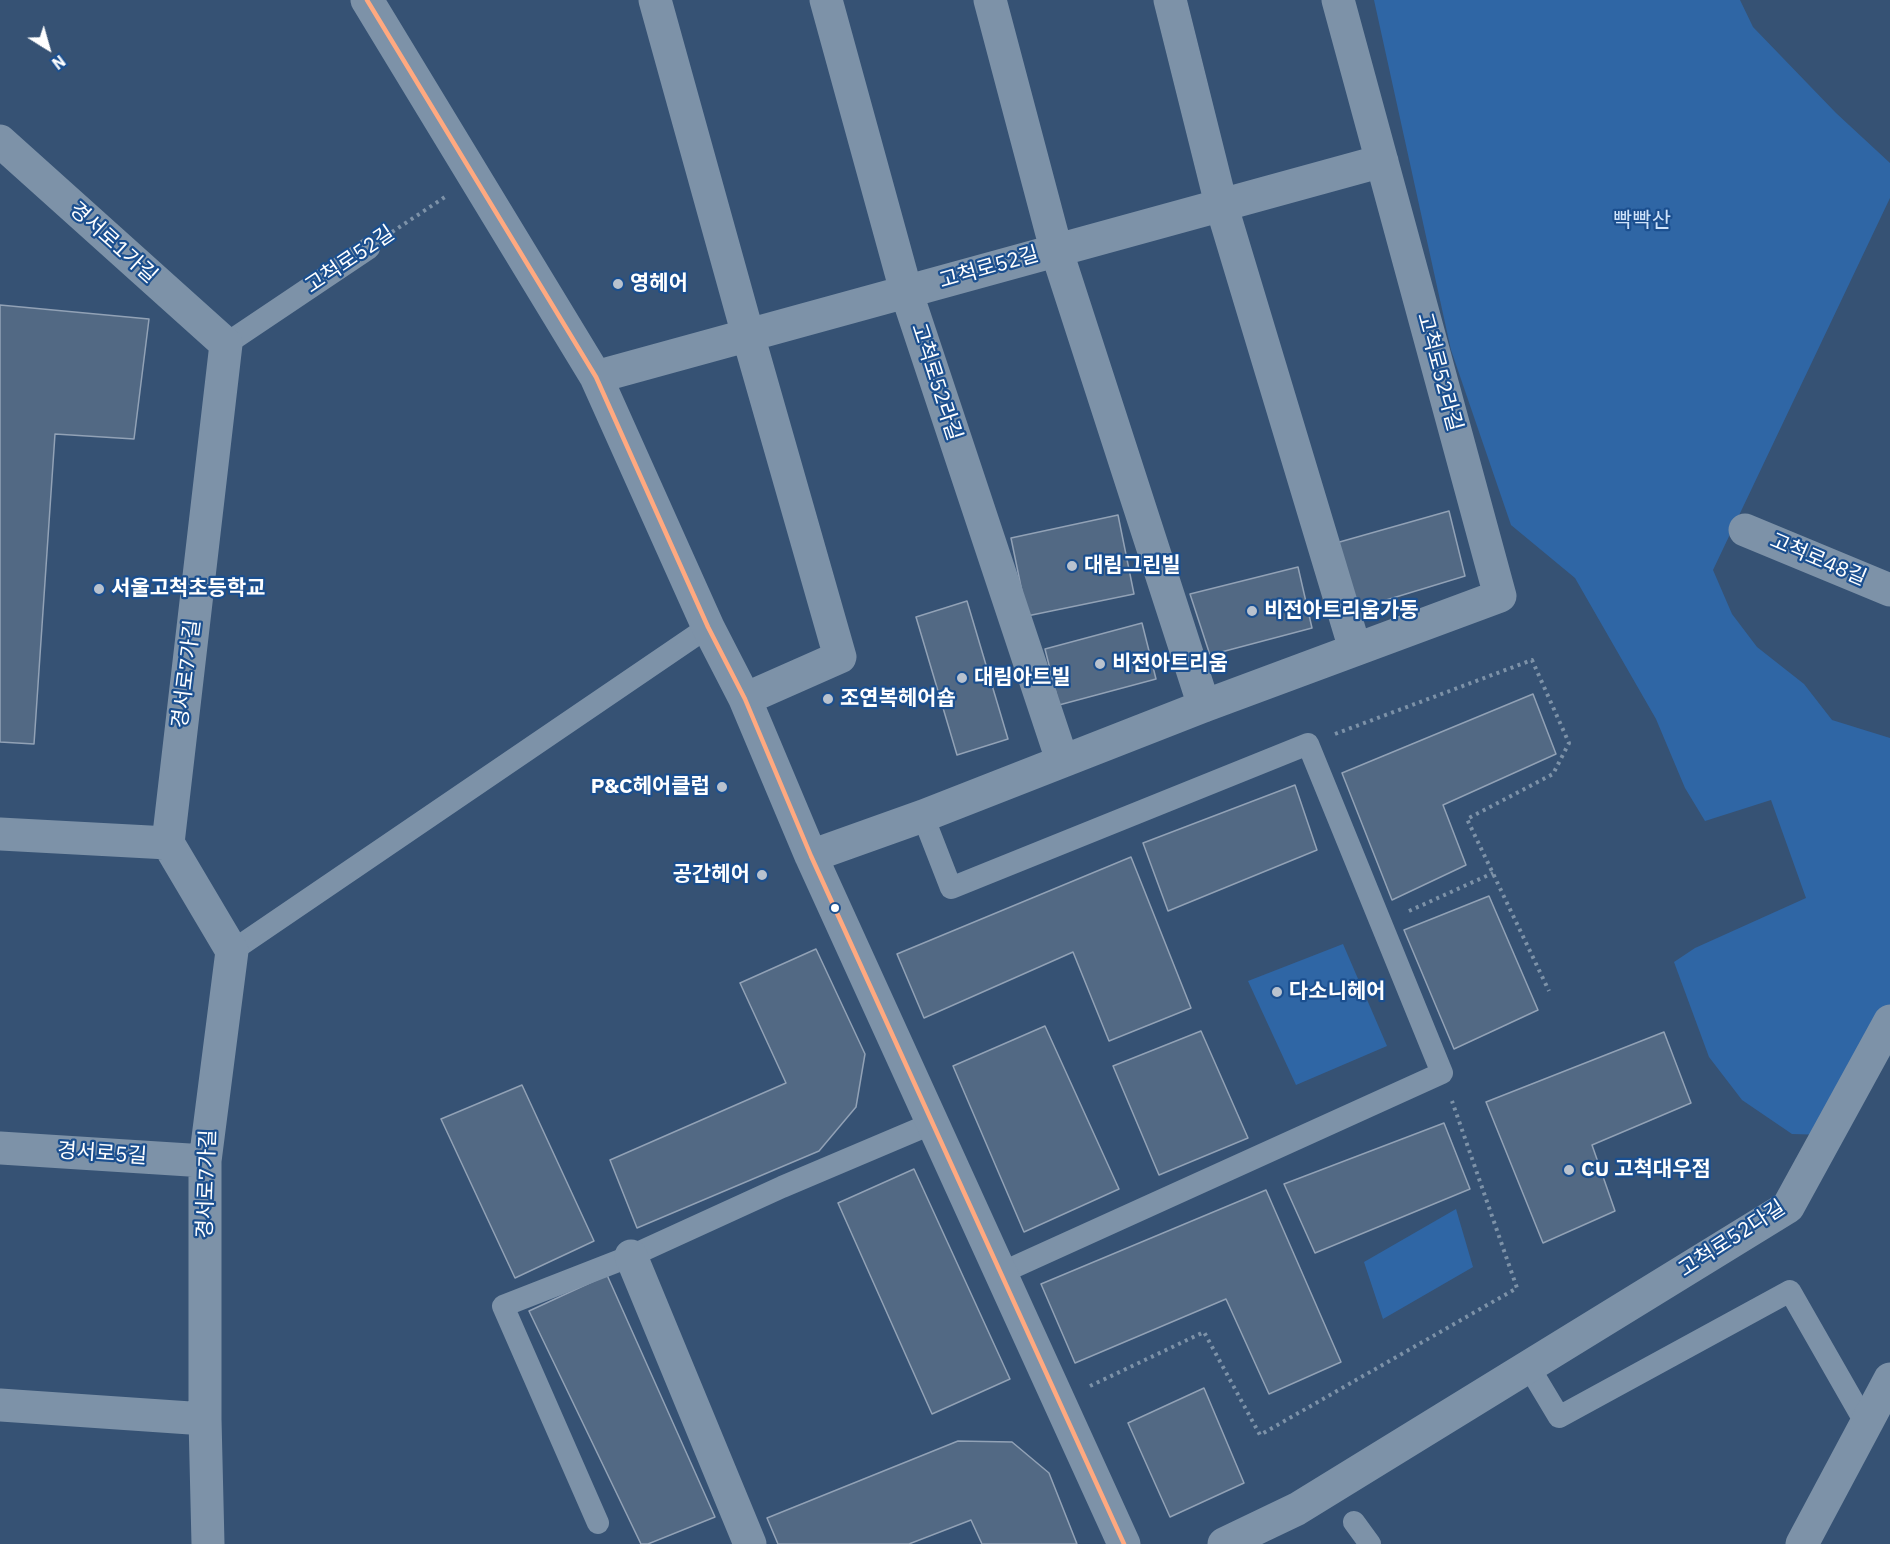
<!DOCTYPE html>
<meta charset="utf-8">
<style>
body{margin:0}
#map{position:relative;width:1890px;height:1544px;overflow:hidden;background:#365274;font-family:"IBM Plex Sans",sans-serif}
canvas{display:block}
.north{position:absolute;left:18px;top:18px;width:60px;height:60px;-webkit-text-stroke:4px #1b4f8f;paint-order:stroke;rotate:143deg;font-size:16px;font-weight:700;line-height:24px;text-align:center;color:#fff}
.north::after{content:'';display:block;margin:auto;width:21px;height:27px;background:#fff;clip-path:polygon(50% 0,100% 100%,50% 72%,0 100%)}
</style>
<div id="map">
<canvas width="1890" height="1544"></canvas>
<div class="north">N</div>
</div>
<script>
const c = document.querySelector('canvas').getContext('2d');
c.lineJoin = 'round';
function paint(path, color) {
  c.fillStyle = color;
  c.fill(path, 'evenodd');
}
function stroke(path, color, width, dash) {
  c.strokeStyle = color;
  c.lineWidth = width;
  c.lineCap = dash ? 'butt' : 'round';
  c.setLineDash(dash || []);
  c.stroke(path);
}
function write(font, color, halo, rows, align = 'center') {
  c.font = font + ' "IBM Plex Sans","Noto Sans KR",sans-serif';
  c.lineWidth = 4.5;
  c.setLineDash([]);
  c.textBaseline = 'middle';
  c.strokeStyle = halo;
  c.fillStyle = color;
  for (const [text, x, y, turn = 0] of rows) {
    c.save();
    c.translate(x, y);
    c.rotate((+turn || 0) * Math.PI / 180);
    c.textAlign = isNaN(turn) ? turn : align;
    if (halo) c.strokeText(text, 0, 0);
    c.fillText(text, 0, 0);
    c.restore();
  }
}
const green = new Path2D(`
 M 1374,0 L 1740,0 L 1753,27 L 1836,113 L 1890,163 L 1890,198 L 1713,570 L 1732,614 L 1757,647 L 1804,684 L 1832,720 L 1890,738 L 1890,1021 L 1828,1135 L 1792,1134 L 1742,1100 L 1709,1057 L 1674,962 L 1695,948 L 1806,898 L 1771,800 L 1705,821 L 1685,788 L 1656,719 L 1575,578 L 1511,525 L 1451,350 Z
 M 1343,944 L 1387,1046 L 1296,1085 L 1248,981 Z
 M 1456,1209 L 1473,1267 L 1383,1319 L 1364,1262 Z`);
const building = new Path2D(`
 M 0,305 L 149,319 L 134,439 L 55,434 L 34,744 L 0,742 Z
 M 1449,511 L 1465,576 L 1350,611 L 1336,543 Z
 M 1118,515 L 1134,594 L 1027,616 L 1011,538 Z
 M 1298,567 L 1312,628 L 1210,655 L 1190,594 Z
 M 967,601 L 1008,739 L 957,755 L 916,617 Z
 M 1142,623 L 1156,679 L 1059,705 L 1045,649 Z
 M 1533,694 L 1556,754 L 1443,805 L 1466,865 L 1392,900 L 1342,773 Z
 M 1295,785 L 1317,850 L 1168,911 L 1143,843 Z
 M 1131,857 L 1191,1008 L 1109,1041 L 1073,952 L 924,1018 L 897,954 Z
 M 1489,896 L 1538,1010 L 1454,1049 L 1404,930 Z
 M 816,949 L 865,1054 L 856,1107 L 819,1151 L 637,1228 L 610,1160 L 786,1083 L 740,983 Z
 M 1045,1026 L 1119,1189 L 1024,1232 L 953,1066 Z
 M 1201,1031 L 1248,1138 L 1159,1175 L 1113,1066 Z
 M 1664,1032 L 1691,1103 L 1592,1145 L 1615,1211 L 1543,1243 L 1486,1102 Z
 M 522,1085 L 594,1241 L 515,1278 L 441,1119 Z
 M 1444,1123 L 1470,1189 L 1315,1253 L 1284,1184 Z
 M 914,1169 L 1010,1379 L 932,1414 L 838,1203 Z
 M 1266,1190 L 1341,1362 L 1269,1394 L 1226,1299 L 1075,1363 L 1041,1284 Z
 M 607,1275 L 715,1517 L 648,1544 L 641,1544 L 529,1311 Z
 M 1204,1388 L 1244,1483 L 1170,1517 L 1128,1423 Z
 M 958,1441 L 1012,1442 L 1049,1473 L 1077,1544 L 982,1544 L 971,1520 L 909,1544 L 778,1544 L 767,1518 Z`);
const path = new Path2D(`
 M 392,232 L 445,197
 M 1335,734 L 1532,660 L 1569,743 L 1553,774 L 1467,819 L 1549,991
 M 1409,911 L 1493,873
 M 1090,1386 L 1204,1332 L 1260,1435 L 1517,1288 L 1452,1101`);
const lane = new Path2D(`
 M 226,344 L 369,248
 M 923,816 L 951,888 L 1308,744 L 1442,1073 L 1001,1273
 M 232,951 L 708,627
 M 1529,1367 L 1559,1417 L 1790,1291 L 1866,1424
 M 1354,1522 L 1370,1544
 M 598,1523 L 503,1306 L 631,1256 L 782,1187 L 933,1123`);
const street = new Path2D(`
 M 367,0 L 596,377 L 708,627 L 745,699 L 811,856 L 1124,1544
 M 655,0 L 748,335 L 840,657 L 745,699
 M 826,0 L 906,291 L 1062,760
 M 990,0 L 1056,249 L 1204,706
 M 1170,0 L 1221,204 L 1355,649
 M 0,141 L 226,344 L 168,843 L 232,951 L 205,1161 L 205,1419 L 208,1544
 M 596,377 L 1382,161
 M 1745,530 L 1890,590
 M 0,834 L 168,843
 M 811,856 L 923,816 L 1204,706 L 1500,596 L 1338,0
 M 0,1148 L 205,1161
 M 631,1256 L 750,1544
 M 0,1405 L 205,1419
 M 1224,1544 L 1297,1509 L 1788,1207 L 1890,1021
 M 1802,1544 L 1890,1379`);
const bus1 = new Path2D(`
 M 367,0 L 596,377 L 708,627 L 745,699 L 811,856 L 1124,1544`);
const markers = [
 [618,284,6,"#b9c2ce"],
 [1072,566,6,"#b9c2ce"],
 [99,589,6,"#b9c2ce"],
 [1252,611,6,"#b9c2ce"],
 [1100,664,6,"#b9c2ce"],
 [962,678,6,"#b9c2ce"],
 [828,699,6,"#b9c2ce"],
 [722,787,6,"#b9c2ce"],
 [762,875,6,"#b9c2ce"],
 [835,908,5,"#fff"],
 [1277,992,6,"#b9c2ce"],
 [1569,1170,6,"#b9c2ce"]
];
const parkNames = [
 ["빡빡산",1642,221]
];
const streetNames = [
 ["경서로1가길",113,243,42],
 ["고척로52길",350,260,-34],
 ["고척로52길",989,268,-16],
 ["고척로52라길",1439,372,75],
 ["고척로52라길",936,382,72],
 ["고척로48길",1818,560,23],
 ["경서로7가길",187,674,-83],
 ["경서로5길",102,1154,4],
 ["경서로7가길",207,1184,-88],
 ["고척로52다길",1732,1239,-33]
];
const poiNames = [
 ["영헤어",630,284],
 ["대림그린빌",1084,566],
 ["서울고척초등학교",111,589],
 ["비전아트리움가동",1264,611],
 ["비전아트리움",1112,664],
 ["대림아트빌",974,678],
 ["조연복헤어숍",840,699],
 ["P&C헤어클럽",710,787,"right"],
 ["공간헤어",750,875,"right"],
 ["다소니헤어",1289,992],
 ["CU 고척대우점",1581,1170]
];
paint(green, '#2f66a5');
paint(building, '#526984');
stroke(building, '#92a2b6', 1.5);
stroke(path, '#7d92a8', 4, [3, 4.5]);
stroke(lane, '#7d92a8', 22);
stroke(street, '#7d92a8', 33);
stroke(bus1, '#ffa980', 4.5);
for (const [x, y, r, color] of markers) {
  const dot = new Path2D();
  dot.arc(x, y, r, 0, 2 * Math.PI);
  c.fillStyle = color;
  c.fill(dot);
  stroke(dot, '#1b4f8f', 2);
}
write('21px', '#cfe3fa', '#1b4f8f', parkNames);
write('21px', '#fff', '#1b4f8f', streetNames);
write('bold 21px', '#fff', '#1b4f8f', poiNames, 'left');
</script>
